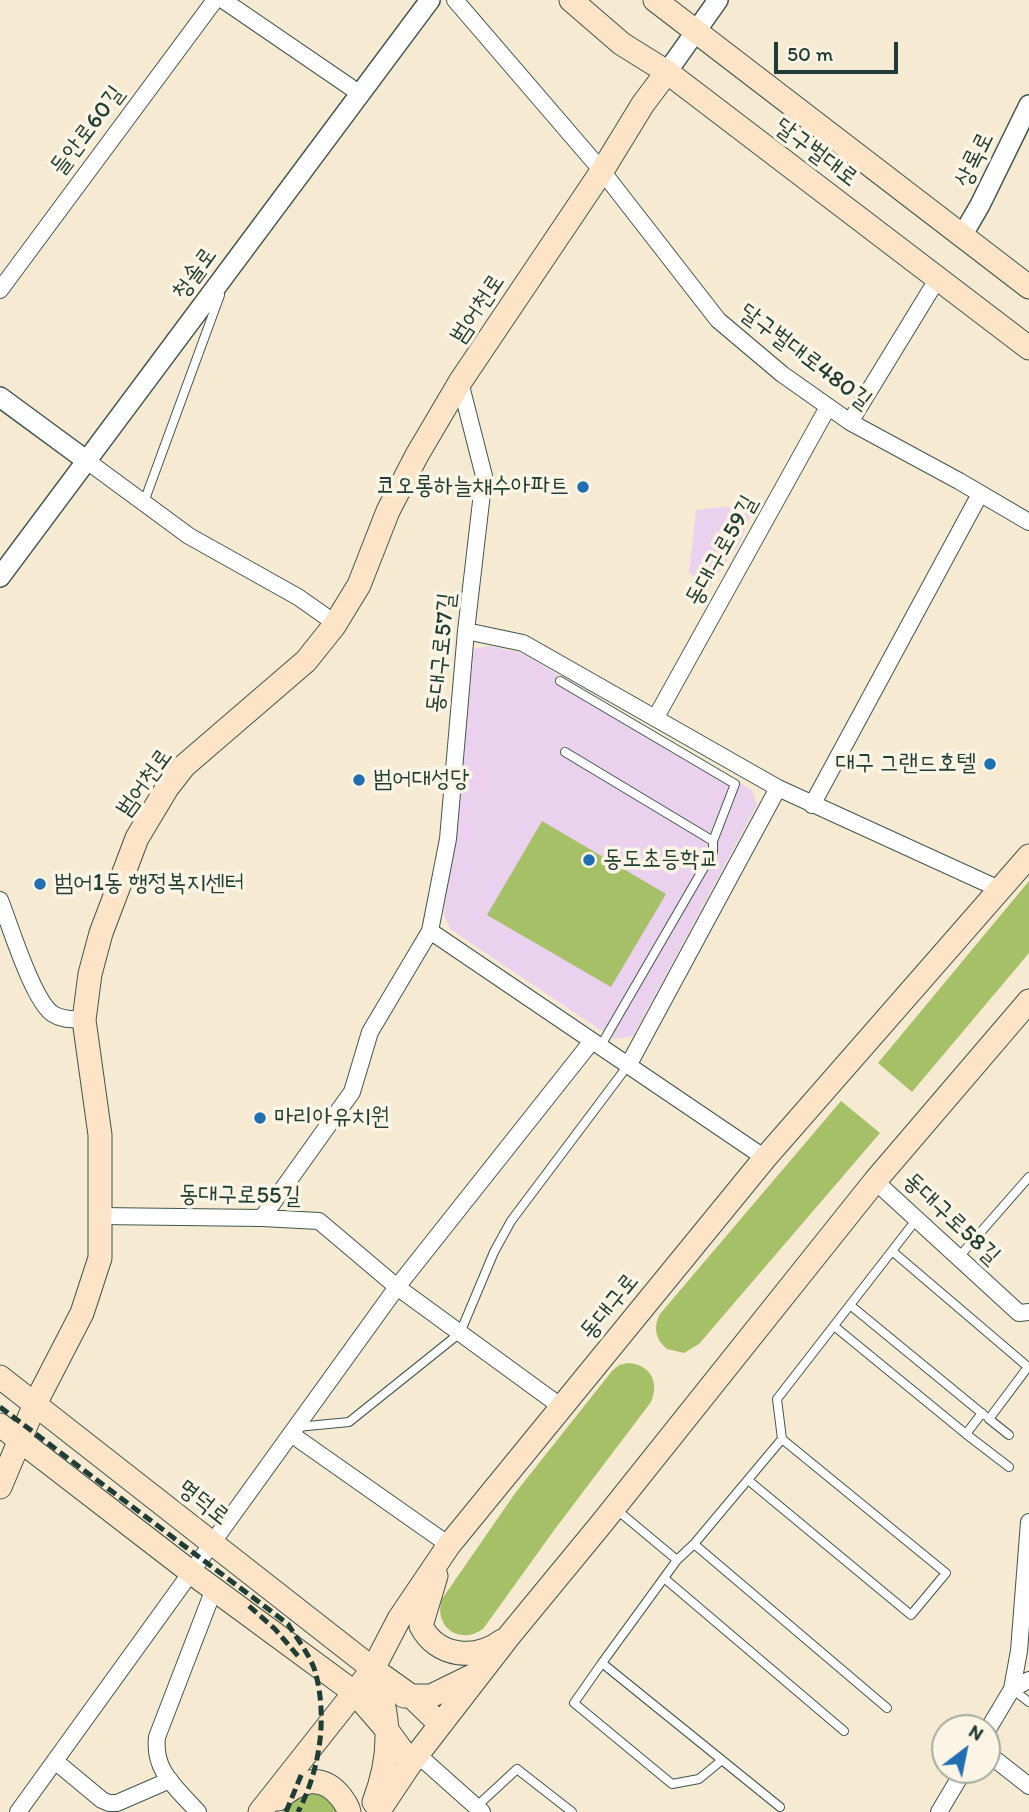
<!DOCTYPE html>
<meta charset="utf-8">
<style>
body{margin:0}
#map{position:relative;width:1029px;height:1812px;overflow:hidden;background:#f6ead2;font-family:Itim,sans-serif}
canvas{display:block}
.north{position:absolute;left:931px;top:1714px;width:70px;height:70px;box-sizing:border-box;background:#fcf5e5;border:2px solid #a4ab9e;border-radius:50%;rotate:32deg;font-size:19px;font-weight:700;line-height:28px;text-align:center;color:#1f3d34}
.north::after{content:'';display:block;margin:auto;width:24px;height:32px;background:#1f6fb2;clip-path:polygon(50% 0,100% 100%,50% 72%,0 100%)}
.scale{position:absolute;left:774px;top:42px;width:124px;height:32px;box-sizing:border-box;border:4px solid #1f3d34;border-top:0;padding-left:9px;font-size:21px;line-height:24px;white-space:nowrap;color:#1f3d34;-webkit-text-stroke:5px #fcf5e5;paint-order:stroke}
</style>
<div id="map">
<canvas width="1029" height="1812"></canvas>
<div class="north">N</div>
<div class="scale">50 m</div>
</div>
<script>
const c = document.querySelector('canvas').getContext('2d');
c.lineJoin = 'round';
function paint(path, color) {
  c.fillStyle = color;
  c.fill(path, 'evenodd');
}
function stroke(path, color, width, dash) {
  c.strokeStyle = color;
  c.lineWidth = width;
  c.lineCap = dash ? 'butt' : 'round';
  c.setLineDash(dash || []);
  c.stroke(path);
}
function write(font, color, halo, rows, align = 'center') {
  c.font = font + ' Itim,"Poor Story",sans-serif';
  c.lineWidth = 7;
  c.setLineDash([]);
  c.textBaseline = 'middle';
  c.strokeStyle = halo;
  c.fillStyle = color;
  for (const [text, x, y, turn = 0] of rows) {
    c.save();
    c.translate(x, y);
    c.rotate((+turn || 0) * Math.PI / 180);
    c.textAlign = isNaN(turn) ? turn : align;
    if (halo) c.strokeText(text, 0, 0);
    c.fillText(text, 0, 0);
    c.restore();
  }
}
const built = new Path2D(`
 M 736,506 L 753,508 L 739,545 L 724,564 L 710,587 L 689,573 L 696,510 Z
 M 488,646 L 522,653 L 752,790 L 757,805 L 633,1036 L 614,1039 L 450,929 L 444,914 L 474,649 Z`);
const green = new Path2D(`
 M 542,821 L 666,894 L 611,987 L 487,915 Z
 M 1029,881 L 1029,953 L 912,1092 L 878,1063 Z
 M 841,1101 L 880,1133 L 699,1344 L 684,1353 L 667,1349 C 655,1339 653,1327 660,1314 Z
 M 628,1363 C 650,1364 660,1382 651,1402 L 555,1529 L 483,1629 C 459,1646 433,1626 442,1599 L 516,1492 L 612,1371 L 619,1365 Z
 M 317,1789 L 335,1805 L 336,1812 L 282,1812 L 293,1797 Z`);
const service = new Path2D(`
 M 144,502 L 220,295
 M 560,681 L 735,784 L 713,841 L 713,852 L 600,1047
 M 565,752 L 713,841
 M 892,1251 L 1028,1367 L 989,1419 L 1009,1435
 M 958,1258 L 1029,1177
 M 850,1305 L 984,1415
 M 834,1326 L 966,1434 L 982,1413
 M 297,1427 L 349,1422 L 460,1333 L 494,1252 L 511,1221 L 629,1064
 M 966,1434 L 1009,1467
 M 748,1480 L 911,1615 L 946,1573 L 782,1439
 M 617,1510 L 677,1560 L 694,1544 L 887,1708
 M 694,1544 L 782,1439 L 777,1399 L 916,1220
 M 677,1560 L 602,1663 L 780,1807
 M 664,1578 L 844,1731
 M 602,1663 L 574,1703 L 672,1784 L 699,1779 L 722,1760
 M 1012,1689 L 1029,1702
 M 476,1807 L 517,1769 L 572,1812`);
const minor = new Path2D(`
 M 223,0 L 359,93
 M 455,0 L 602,171 L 718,320 L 782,374 L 850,422 L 959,481 L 1029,522
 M 0,290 L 215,0
 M 460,382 L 484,476 L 466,631 L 448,839 L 430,931 L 765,1158
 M 850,422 L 938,278
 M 87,461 L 189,536 L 298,597 L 335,623
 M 466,631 L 523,643 L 778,788 L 999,889
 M 656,717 L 828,407
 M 812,805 L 980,494
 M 0,900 C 10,925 33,1001 53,1014 C 62,1020 73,1019 84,1020
 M 629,1064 L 778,788
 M 875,1181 L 1019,1313 L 1029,1312
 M 100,1216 L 262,1218 L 319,1221 L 397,1287 L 563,1408
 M 262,1218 L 352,1092 L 370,1032 L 430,931
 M 291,1434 L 449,1545
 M 1012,1689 L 1019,1651 L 1029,1522
 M 987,1731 L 1012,1689 L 1029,1680
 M 987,1753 L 1029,1786
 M 418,1755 L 482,1812
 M 55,1761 L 102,1800 L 109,1803 L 117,1803 L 170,1780
 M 18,1812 L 397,1287 L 592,1041
 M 198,1812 C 177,1788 153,1772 157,1737 L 214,1589
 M 939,1812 L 964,1770`);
const tertiary = new Path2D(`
 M 667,72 L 718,0
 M 962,236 L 980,205 L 1029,105
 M 0,397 L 87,461
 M 0,577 L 430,0`);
const secondary = new Path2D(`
 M 571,0 L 622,44 L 667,72 L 1029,348
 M 655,0 L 1029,287
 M 0,1377 L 373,1669 L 411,1696 L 440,1724
 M 0,1425 L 192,1573 L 355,1693 L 387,1730 L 411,1763
 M 0,1487 L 35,1404 L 82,1313 L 100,1258 L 100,1135 L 84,1020 L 90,974 L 101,933 L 137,838 L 167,788 L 184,766 L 306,661 L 334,626 L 359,585 L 388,511 L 417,455 L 460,382 L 602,171 L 643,104 L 667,72
 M 436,1576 L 421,1626 C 437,1657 475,1661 502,1641
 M 373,1669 C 391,1716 392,1755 374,1802
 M 404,1696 L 431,1696 L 476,1674
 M 278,1799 C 299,1781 321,1772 341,1797 C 345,1803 348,1806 349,1812
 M 260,1812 L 373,1669 L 399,1619 L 449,1545 L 765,1158 L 1029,856
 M 378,1812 L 410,1764 L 509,1636 L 602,1523 L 875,1181 L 1029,1001`);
const rail = new Path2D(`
 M 0,1407 L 288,1624 C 297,1639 310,1655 315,1671 C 328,1717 320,1770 298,1812
 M 249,1606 L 275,1629 L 298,1656
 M 286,1812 L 302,1773`);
const markers = [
 [583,487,7,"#1f6fb2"],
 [990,764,7,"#1f6fb2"],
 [359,780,7,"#1f6fb2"],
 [589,860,7,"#1f6fb2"],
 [40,884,7,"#1f6fb2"],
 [260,1118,7,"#1f6fb2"]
];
const streetNames = [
 ["들안로60길",88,131,-53],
 ["달구벌대로",816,153,37],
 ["상록로",975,160,-64],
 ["청솔로",195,274,-54],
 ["범어천로",478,309,-56],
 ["달구벌대로480길",805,357,37],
 ["동대구로59길",722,551,-61],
 ["동대구로57길",442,653,-84],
 ["범어천로",145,783,-54],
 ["동대구로55길",240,1196,1],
 ["동대구로58길",951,1219,43],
 ["동대구로",610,1307,-51],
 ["명덕로",203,1503,38]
];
const poiNames = [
 ["코오롱하늘채수아파트",569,487,"right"],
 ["대구 그랜드호텔",976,764,"right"],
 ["범어대성당",373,780],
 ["동도초등학교",603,860],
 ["범어1동 행정복지센터",54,884],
 ["마리아유치원",274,1118]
];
paint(built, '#ead1ed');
paint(green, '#a6c067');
stroke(service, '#3f574c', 10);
stroke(minor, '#3f574c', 18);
stroke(tertiary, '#3f574c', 22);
stroke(secondary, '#3f574c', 25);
stroke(service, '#fff', 8);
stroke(minor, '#fff', 16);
stroke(tertiary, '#fff', 19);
stroke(secondary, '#fee4c6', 23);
stroke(rail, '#1f3d34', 5, [10, 5]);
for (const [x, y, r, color] of markers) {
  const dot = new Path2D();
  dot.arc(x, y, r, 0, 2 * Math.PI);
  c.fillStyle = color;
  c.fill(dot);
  stroke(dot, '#fcf5e5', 2.5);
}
write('24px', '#1f3d34', '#fcf5e5', streetNames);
write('24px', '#1f3d34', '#fcf5e5', poiNames, 'left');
</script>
